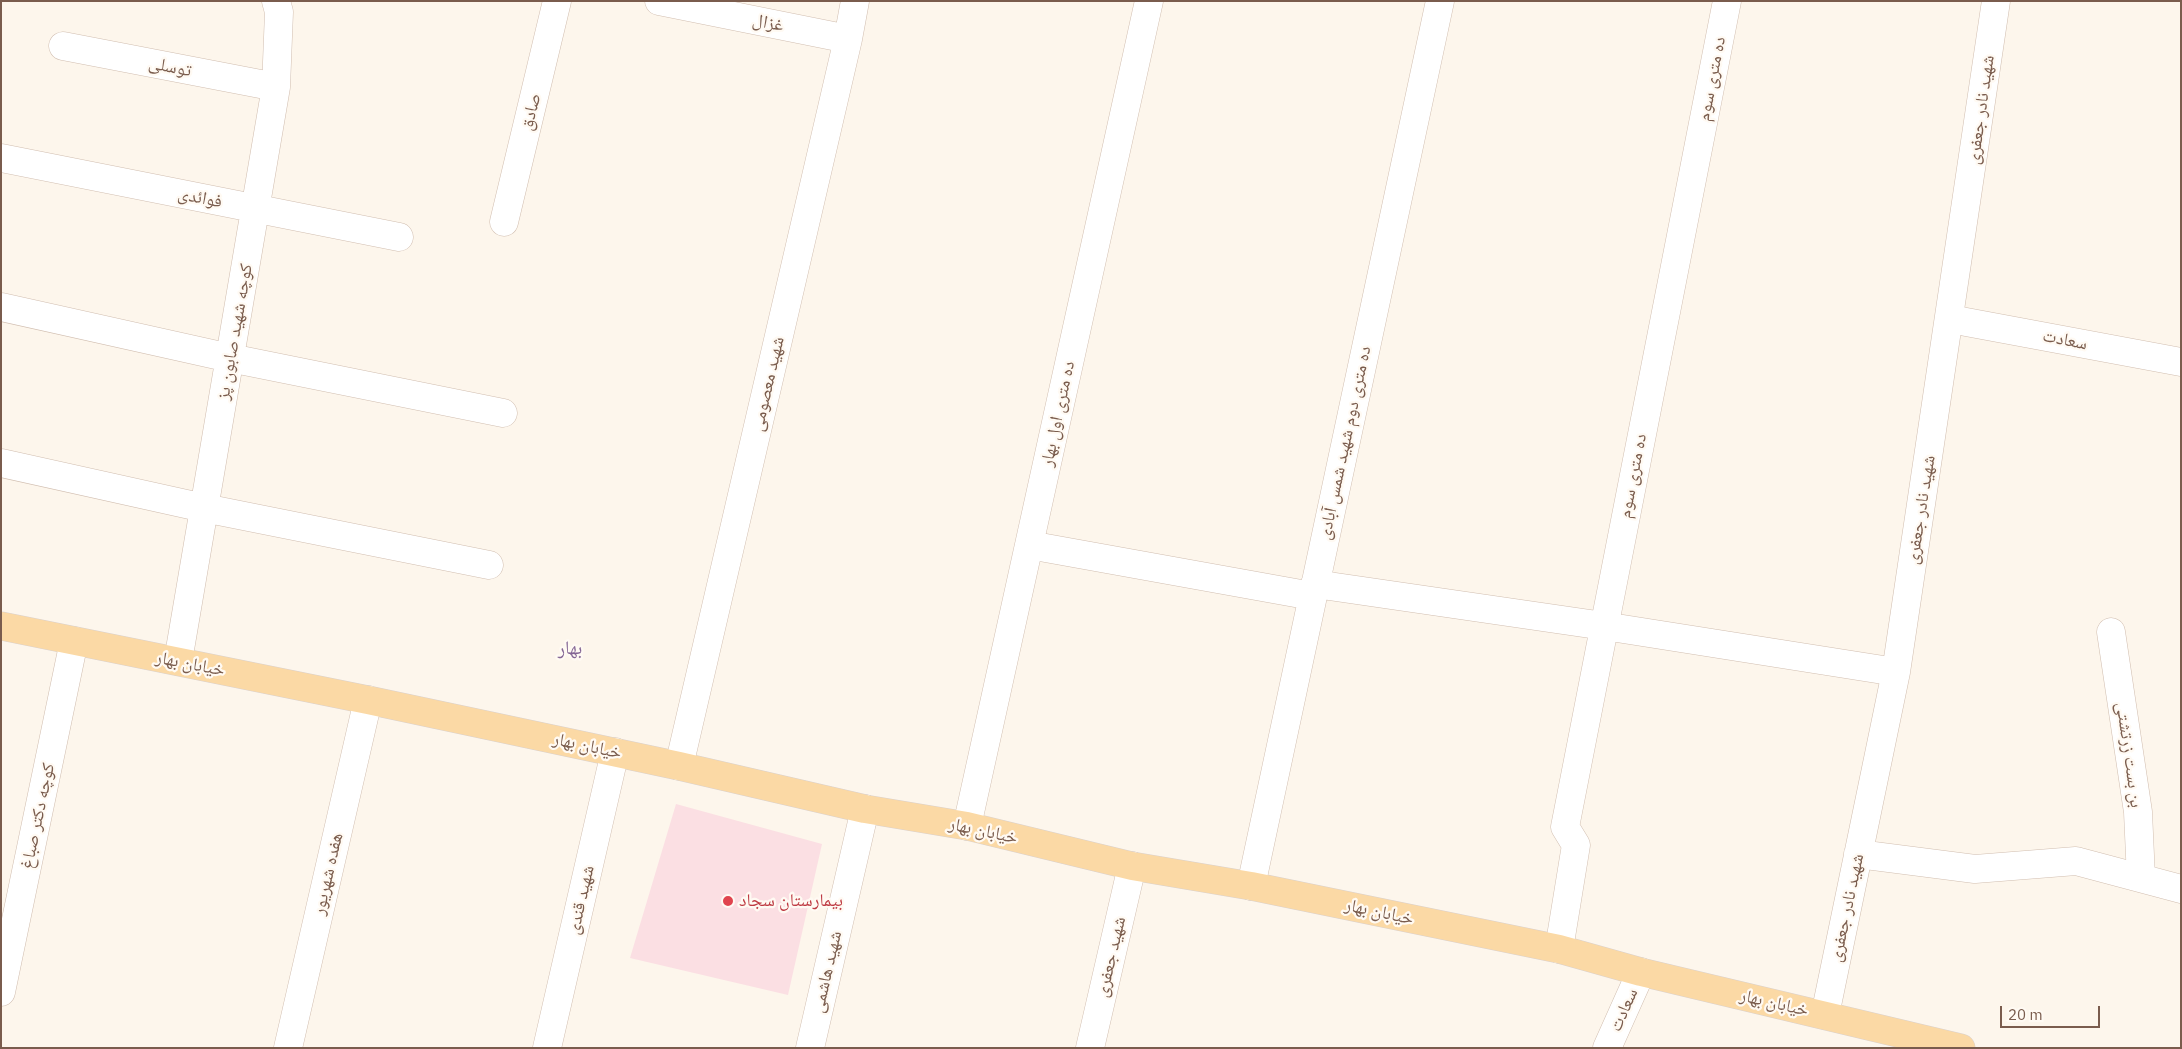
<!DOCTYPE html>
<meta charset="utf-8">
<style>
body{margin:0}
#map{position:relative;width:2182px;height:1049px;overflow:hidden;background:#fdf6ec;font-family:"IBM Plex Sans",sans-serif}
canvas{display:block}
.frame{position:absolute;inset:0;border:2px solid #7a5c4d;pointer-events:none}
.scale{position:absolute;left:2000px;top:1006px;width:100px;height:22px;box-sizing:border-box;border:2px solid #7a5c4d;border-top:0;padding-left:6px;font-size:15px;line-height:18px;white-space:nowrap;color:#7a5c4d;-webkit-text-stroke:4px #fffaf3;paint-order:stroke}
</style>
<div id="map">
<canvas width="2182" height="1049"></canvas>
<div class="frame"></div>
<div class="scale">20 m</div>
</div>
<script>
const c = document.querySelector('canvas').getContext('2d');
c.lineJoin = 'round';
function paint(path, color) {
  c.fillStyle = color;
  c.fill(path, 'evenodd');
}
function stroke(path, color, width, dash) {
  c.strokeStyle = color;
  c.lineWidth = width;
  c.lineCap = dash ? 'butt' : 'round';
  c.setLineDash(dash || []);
  c.stroke(path);
}
function write(font, color, halo, rows, align = 'center') {
  c.font = font + ' "IBM Plex Sans","Noto Naskh Arabic",sans-serif';
  c.lineWidth = 4.5;
  c.setLineDash([]);
  c.textBaseline = 'middle';
  c.strokeStyle = halo;
  c.fillStyle = color;
  for (const [text, x, y, turn = 0] of rows) {
    c.save();
    c.translate(x, y);
    c.rotate((+turn || 0) * Math.PI / 180);
    c.textAlign = isNaN(turn) ? turn : align;
    if (halo) c.strokeText(text, 0, 0);
    c.fillText(text, 0, 0);
    c.restore();
  }
}
const medical = new Path2D(`
 M 676,804 L 822,844 L 788,995 L 630,958 Z`);
const minor = new Path2D(`
 M 659,1 L 848,39
 M 63,46 L 276,87
 M 1,158 L 399,237
 M 504,222 L 557,1
 M 1,307 L 230,358 L 503,413
 M 1950,319 L 2181,362
 M 1,463 L 204,508 L 489,565
 M 1029,545 L 1312,596
 M 1315,584 L 1604,626 L 1896,672
 M 2111,632 L 2138,812 L 2141,878
 M 178,661 L 276,87 L 279,12 L 276,1
 M 679,766 L 848,39 L 855,1
 M 967,826 L 1149,1
 M 1858,854 L 1975,869 L 2076,861 L 2181,889
 M 1251,886 L 1440,1
 M 1559,949 L 1576,845 L 1565,827 L 1727,1
 M 1,992 L 74,641
 M 1825,1015 L 1896,672 L 1996,1
 M 288,1048 L 368,700
 M 547,1048 L 615,752
 M 810,1048 L 865,809
 M 1090,1048 L 1132,866
 M 1607,1048 L 1641,972`);
const major = new Path2D(`
 M 1,626 L 368,700 L 679,766 L 865,809 L 967,826 L 1132,866 L 1251,886 L 1559,949 L 1641,972 L 1961,1048`);
const markers = [
 [728,901,6,"#e0444e"]
];
const streetNames = [
 ["غزال",768,23,11],
 ["توسلی",170,67,11],
 ["ده متری سوم",1712,79,-79],
 ["شهید نادر جعفری",1981,110,-82],
 ["صادق",531,112,-76],
 ["فوائدی",200,198,11],
 ["کوچه شهید صابون پز",235,332,-80],
 ["سعادت",2065,340,11],
 ["شهید معصومی",768,384,-77],
 ["ده متری اول بهار",1058,414,-78],
 ["ده متری دوم شهید شمس آبادی",1345,443,-78],
 ["ده متری سوم",1633,476,-79],
 ["شهید نادر جعفری",1921,510,-81],
 ["خیابان بهار",190,664,11],
 ["خیابان بهار",587,746,12],
 ["بن بست زرتشتی",2129,755,82],
 ["کوچه دکتر صباغ",38,816,-78],
 ["خیابان بهار",983,831,12],
 ["هفده شهریور",328,874,-77],
 ["شهید قندی",581,900,-77],
 ["شهید نادر جعفری",1847,908,-78],
 ["خیابان بهار",1379,912,12],
 ["شهید جعفری",1111,957,-77],
 ["شهید هاشمی",827,972,-77],
 ["خیابان بهار",1774,1003,13],
 ["سعادت",1624,1010,-66]
];
const healthNames = [
 ["بیمارستان سجاد",739,901]
];
const neighbourhoodNames = [
 ["بهار",570,649]
];
paint(medical, '#fbdfe3');
stroke(minor, '#d1beb0', 29);
stroke(major, '#dad1cd', 29);
stroke(minor, '#fff', 28);
stroke(major, '#fbd9a5', 28);
for (const [x, y, r, color] of markers) {
  const dot = new Path2D();
  dot.arc(x, y, r, 0, 2 * Math.PI);
  c.fillStyle = color;
  c.fill(dot);
  stroke(dot, '#fffaf3', 2);
}
write('18px', '#7a5c4d', '#fffaf3', streetNames);
write('18px', '#be3a42', '#fffaf3', healthNames, 'left');
write('19px', '#846695', '#fffaf3', neighbourhoodNames);
</script>
